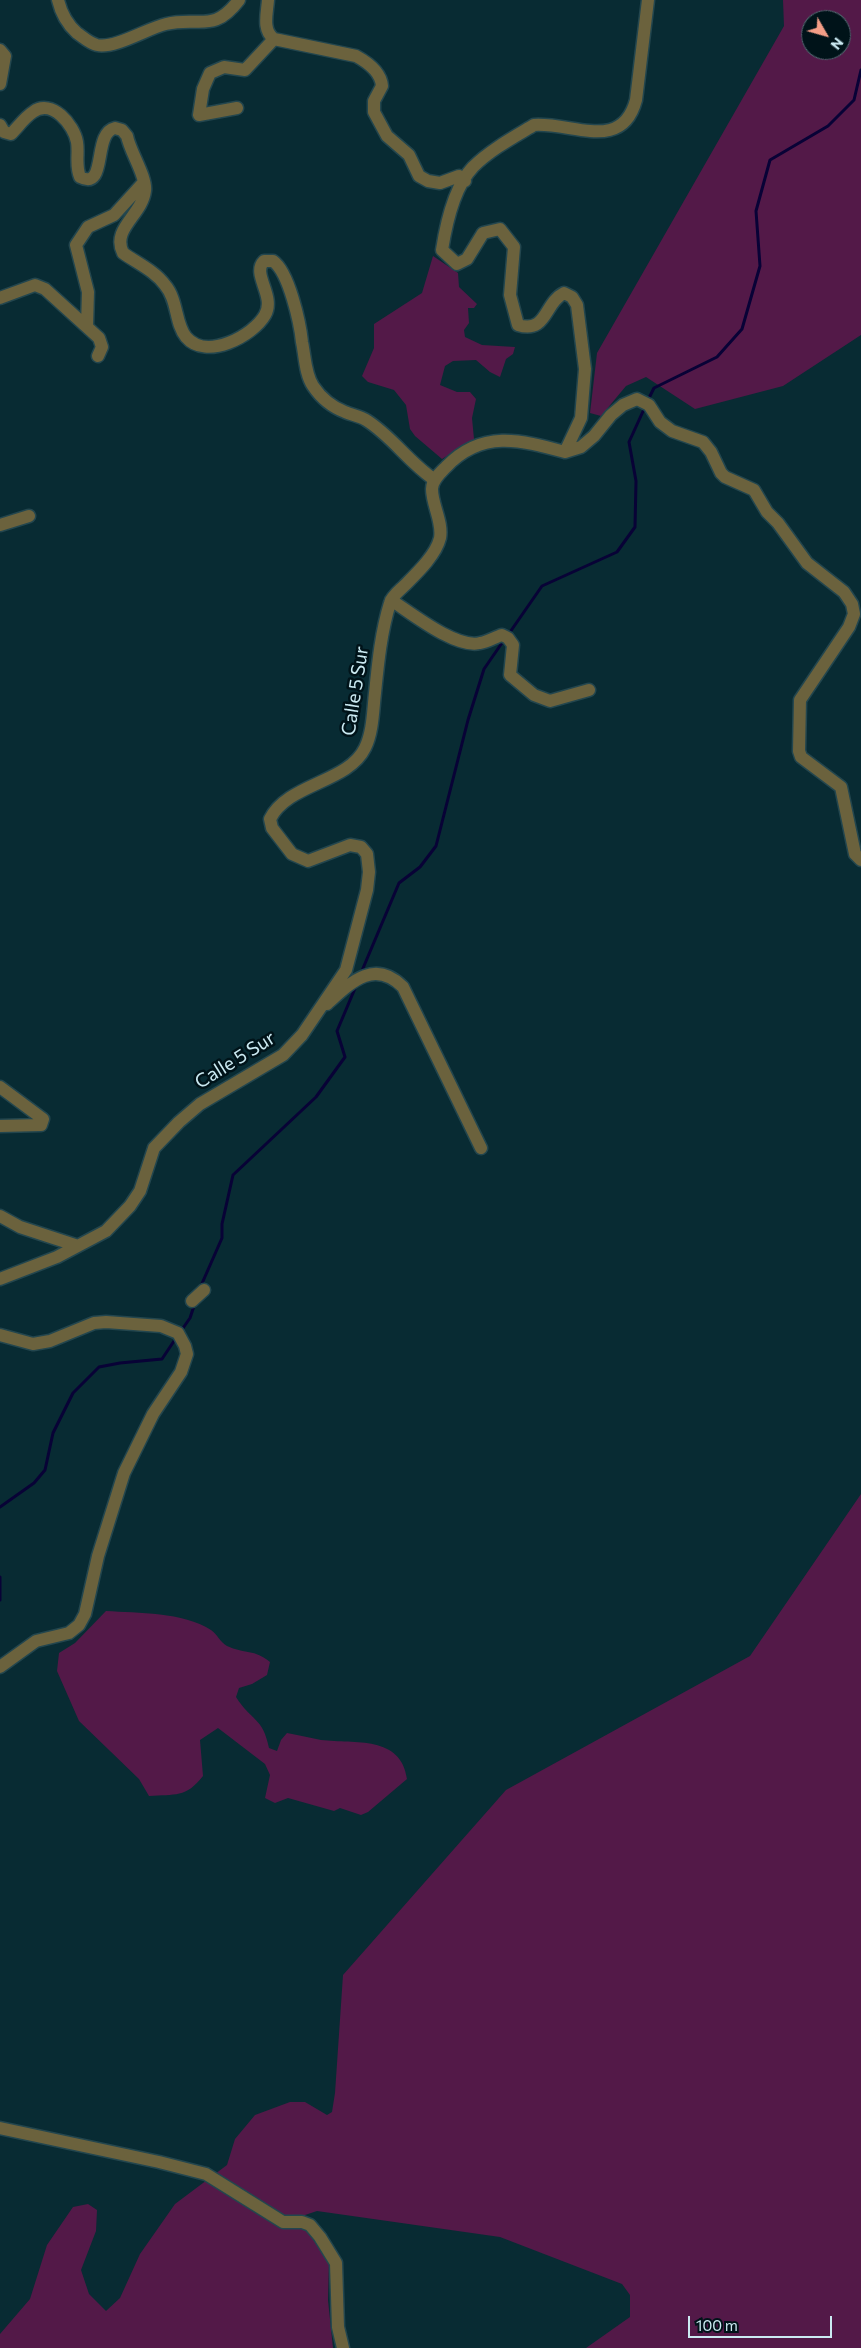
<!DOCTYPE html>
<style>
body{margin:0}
#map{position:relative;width:861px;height:2348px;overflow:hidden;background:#082b33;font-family:Commissioner,sans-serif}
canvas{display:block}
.north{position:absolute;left:801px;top:10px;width:50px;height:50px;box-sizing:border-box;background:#001319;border:1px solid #516970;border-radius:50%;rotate:128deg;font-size:14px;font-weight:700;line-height:20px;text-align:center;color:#cbeaf2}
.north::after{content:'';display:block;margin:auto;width:18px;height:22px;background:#f49e87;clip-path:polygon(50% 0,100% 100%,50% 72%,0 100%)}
.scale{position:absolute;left:688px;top:2316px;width:144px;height:22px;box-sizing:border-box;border:2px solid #cbeaf2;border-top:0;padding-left:6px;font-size:15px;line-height:18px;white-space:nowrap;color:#cbeaf2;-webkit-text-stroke:4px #001319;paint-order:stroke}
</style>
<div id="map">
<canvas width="861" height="2348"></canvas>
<div class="north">N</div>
<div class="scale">100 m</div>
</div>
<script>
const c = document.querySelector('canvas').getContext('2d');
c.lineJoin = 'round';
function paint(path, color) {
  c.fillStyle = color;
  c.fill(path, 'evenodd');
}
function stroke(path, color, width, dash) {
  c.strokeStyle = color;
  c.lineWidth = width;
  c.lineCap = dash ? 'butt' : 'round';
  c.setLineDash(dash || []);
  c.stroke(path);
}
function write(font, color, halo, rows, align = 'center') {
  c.font = font + ' Commissioner,sans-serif';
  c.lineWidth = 5;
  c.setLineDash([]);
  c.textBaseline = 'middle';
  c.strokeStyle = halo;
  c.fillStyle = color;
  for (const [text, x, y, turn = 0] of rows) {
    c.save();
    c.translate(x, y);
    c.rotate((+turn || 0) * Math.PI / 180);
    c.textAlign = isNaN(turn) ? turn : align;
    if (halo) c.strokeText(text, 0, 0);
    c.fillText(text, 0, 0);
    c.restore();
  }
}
const green = new Path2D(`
 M 783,0 L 861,0 L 861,335 L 783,386 L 695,409 L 646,377 L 626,386 L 601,416 L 590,413 L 597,353 L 784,26 ZM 811,20 L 841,20 L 841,50 L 811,50 Z
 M 433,256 L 458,273 L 459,287 L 477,304 L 474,308 L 468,308 L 469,323 L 464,330 L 465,337 L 482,345 L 515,347 L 513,354 L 506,359 L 500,377 L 490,372 L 476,360 L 453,361 L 445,366 L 440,385 L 457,392 L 470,392 L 476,399 L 472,418 L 474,439 L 442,459 L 415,436 L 410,429 L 406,405 L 394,390 L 368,382 L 362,376 L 374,348 L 374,324 L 422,293 Z
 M 861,1494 L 861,2348 L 586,2348 L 630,2317 L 630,2295 L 622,2284 L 500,2237 L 317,2211 L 305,2215 L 313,2239 L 329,2263 L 328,2300 L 333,2348 L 0,2348 L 0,2334 L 30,2299 L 47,2245 L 73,2207 L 88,2204 L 97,2210 L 96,2231 L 81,2270 L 89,2294 L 106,2311 L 120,2298 L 140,2254 L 175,2204 L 227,2165 L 235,2139 L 255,2115 L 290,2102 L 305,2102 L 327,2115 L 332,2112 L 335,2093 L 343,1975 L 506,1790 L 750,1656 Z
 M 106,1611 C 138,1613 183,1612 211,1630 C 217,1634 221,1643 227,1646 C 244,1654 255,1649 270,1662 L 267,1675 L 252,1684 L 239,1688 L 236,1697 C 251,1721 263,1717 269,1748 L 277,1751 L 281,1740 L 287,1733 C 299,1735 310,1738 321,1740 C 355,1744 401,1735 407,1779 L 368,1812 L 361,1815 L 340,1808 L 334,1811 L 288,1798 L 275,1803 L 265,1798 L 270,1775 L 265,1764 L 218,1728 L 200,1740 L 203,1776 C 186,1798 175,1794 149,1796 L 139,1779 L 79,1721 L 57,1671 L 59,1653 L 75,1643 Z`);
const stream = new Path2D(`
 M 647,402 L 654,388 L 717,357 L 742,329 L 760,266 L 756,211 L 770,160 L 828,126 L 854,100 L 861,70
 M 508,635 L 542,586 L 617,552 L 635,527 L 636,481 L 629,442 L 645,407
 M 361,973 L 399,883 L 420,867 L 436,846 L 468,720 L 484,669 L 504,640
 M 200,1288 L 222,1238 L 222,1224 L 233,1175 L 316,1097 L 345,1057 L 337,1031 L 356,986
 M 181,1331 L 190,1318 L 195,1303
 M 0,1507 L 34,1483 L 45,1470 L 53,1433 L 73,1393 L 99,1367 L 120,1363 L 162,1359 L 176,1338
 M 0,1577 L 0,1600`);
const minor = new Path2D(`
 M 58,0 C 61,13 67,24 77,33 C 83,37 89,43 97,45 C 115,49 148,28 166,24 C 200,16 213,34 239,0
 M 268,0 C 267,14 262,30 274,39 L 356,56 C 367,62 381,72 382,86 L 374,101 L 374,112 L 387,136 L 409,155 L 419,176 L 428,181 L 440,183 L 459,176 L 465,181
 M 0,50 L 5,56 L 0,84
 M 237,108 L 199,115 L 203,89 L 210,73 L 224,67 L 245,70 L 274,39
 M 0,125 L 4,132 L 11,134 C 18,127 25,117 33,112 C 52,98 74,125 77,142 C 79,154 75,165 80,177 C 108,191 92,133 115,128 L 122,130 L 127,136 C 130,152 147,177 145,191 C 142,215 111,229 123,253 C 137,263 155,271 165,285 C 178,300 175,324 186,337 C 206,361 253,336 265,315 C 276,296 251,274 264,261 L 273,261 C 289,272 300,323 302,342 C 305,356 305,374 313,386 C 321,398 332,407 345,412 C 352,415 360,416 366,420 C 392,436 409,463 435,480
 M 0,298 L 35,285 L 45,289 L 99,338 L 102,347 L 98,356
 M 87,326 L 88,292 L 76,245 L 88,227 L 114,215 L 144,182
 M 565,452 L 581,447 L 594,436 L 611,415 L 623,405 L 637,399 L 649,405 L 660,422 L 672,431 L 703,442 L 711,452 L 721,473 L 725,477 L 754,490 L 767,512 L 778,523 L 807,563 L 844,592 L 852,604 L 854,614 L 849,627 L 800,700 L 799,751 L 801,757 L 841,787 L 855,854 L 861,860
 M 0,525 L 29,516
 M 391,600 C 411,613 456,649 480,643 C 488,642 495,637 502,635 L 508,638 L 513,645 L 510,675 L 534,695 L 550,701 L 589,690
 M 327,1004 C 350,983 374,958 403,987 L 481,1148
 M 0,1087 L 43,1119 L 41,1125 L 0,1126
 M 0,1216 L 20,1227 L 78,1246
 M 0,1279 L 57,1257 L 106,1231 L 130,1206 L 140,1191 L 154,1148 L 179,1122 L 200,1104 L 283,1055 L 302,1035 L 346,970 L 367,890 L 369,872 L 367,854 L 361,847 L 350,845 L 308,861 L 292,854 L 272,828 L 270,819 C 288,783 348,783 365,748 C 373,732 373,710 375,693 C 378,663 381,632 390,603 C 392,596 399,591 404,586 C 417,573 436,555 440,538 C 443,522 432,505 432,489 C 432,480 440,473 446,467 C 482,429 521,440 565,452 L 581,418 L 585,369 L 577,305 L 572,297 L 564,293 C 544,303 547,334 518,325 L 510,295 L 514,247 L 500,229 L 483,233 L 467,259 L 457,264 L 442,250 C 446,224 454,187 473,167 C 490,150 514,137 534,125 C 572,122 622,153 636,100 L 648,0
 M 192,1301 L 204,1290
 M 0,1335 L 33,1344 L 50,1341 L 94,1323 L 106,1322 L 161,1326 L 178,1333 L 185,1346 L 187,1354 L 181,1372 L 153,1414 L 124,1473 L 98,1556 L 85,1614 L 79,1625 L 69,1633 L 36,1641 L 0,1667
 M 0,2128 L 159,2162 L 206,2174 L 283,2222 L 302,2222 L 310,2225 L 320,2237 L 336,2263 L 338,2327 L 343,2348`);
const streetNames = [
 ["Calle 5 Sur",355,691,-81],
 ["Calle 5 Sur",235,1060,-32]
];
paint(green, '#531948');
stroke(stream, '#080236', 3);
stroke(minor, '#23464e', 15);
stroke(minor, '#6b623d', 12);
write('19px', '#cbeaf2', '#001319', streetNames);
</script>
